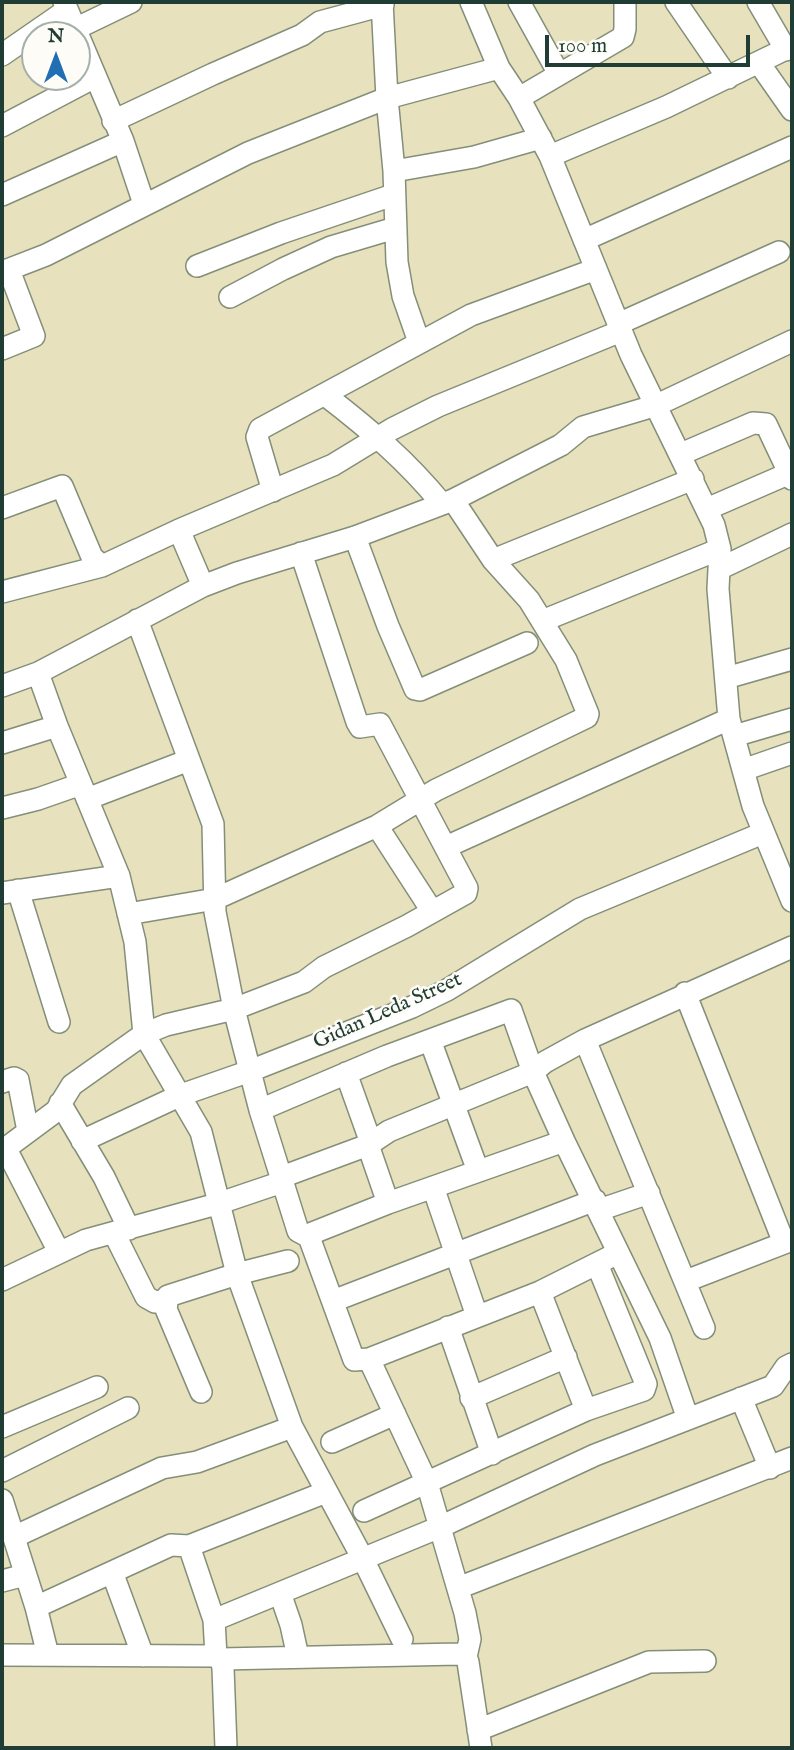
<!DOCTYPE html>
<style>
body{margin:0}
#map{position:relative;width:794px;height:1750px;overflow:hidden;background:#e7e1bd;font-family:"IM FELL English",serif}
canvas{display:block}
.frame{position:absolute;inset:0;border:4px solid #1f3d34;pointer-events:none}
.north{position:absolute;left:21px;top:21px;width:70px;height:70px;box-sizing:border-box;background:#fdfcf7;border:2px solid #a4b0a9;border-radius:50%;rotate:0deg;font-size:19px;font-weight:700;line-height:28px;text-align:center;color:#1f3d34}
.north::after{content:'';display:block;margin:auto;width:24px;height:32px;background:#1f6fb2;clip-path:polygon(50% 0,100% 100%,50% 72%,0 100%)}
.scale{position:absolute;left:545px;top:35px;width:205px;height:32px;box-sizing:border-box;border:4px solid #1f3d34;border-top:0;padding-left:9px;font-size:21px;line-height:24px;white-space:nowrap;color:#1f3d34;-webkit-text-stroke:5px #fdfcf7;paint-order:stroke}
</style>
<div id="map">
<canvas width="794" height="1750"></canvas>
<div class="frame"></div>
<div class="north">N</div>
<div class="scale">100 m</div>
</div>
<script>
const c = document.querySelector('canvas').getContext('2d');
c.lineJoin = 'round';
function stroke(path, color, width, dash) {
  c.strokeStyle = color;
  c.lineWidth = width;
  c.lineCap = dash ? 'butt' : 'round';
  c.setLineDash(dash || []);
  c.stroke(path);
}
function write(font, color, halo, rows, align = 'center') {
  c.font = font + ' "IM FELL English",serif';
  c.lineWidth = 5;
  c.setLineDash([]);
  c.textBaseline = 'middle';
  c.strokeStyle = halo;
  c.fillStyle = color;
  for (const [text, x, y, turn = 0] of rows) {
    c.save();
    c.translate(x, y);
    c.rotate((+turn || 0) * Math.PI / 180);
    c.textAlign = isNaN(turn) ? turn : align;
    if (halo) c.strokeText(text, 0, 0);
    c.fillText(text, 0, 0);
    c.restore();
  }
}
const minor = new Path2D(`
 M 64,2 L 123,141 L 144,204
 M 382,2 L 387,98 L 394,171 L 397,262 L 403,296 L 419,342
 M 471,2 L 499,68 L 519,98 L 550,156 L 631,355 L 714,525 L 720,549 L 718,589 L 729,719 L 753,806 L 792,901
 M 519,2 L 559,74
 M 676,2 L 728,78
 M 758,2 L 786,50
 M 75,29 L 131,2
 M 2,55 L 67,10
 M 759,63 L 792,110
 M 519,98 L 623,37 L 625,29 L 625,2
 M 113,121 L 213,74 L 302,35 L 320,22 L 383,5
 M 2,126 L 95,77
 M 550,156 L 666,107 L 792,46
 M 394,171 L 474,157 L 541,138
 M 2,195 L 123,141
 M 584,240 L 792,147
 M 197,266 L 281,233 L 393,195
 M 2,272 L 46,255 L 248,153 L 387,98 L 499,68
 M 230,297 L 283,269 L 331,247 L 395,228
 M 618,324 L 779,252
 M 2,349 L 34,336 L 9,270
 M 325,395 C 368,428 407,461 442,504
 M 681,454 L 753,423 L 766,424 L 792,479
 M 273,491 L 257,437 L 260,429 L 471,315 L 596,269
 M 2,508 L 62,486 L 92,557 L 102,566
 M 707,509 L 790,473
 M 179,530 L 203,586
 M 355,537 L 388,626 L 415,689 L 420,690 L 527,643
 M 493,560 L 693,479
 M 719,569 L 792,534
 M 2,592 L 102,566 L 179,530 L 333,465 L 392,429 L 438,406 L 621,331
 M 137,620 L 213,824 L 215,912 L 234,1009 L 260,1110 L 298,1231 L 309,1237
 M 542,621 L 720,549
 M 38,673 L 57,726 L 119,876 L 135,942 L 144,1034 L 201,1132 L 237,1274 L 292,1427 L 363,1559 L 402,1639
 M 726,678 L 792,659
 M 2,686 L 38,673 L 203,586 L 237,573 L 355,537 L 453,500 L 561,445 L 583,427 L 657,405 L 792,341
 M 734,736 L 792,719
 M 2,743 L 57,726
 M 743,770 L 792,753
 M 87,799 L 189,760
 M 2,808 L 38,799 L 81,784
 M 377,826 L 432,911
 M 446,847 L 729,719
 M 18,890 L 59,1022
 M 2,893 L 119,876
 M 128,914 L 215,899 L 377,826 L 436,790 L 587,717 L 588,714 L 566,660 L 529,600 L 493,560 L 453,500
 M 685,993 L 784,1243
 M 430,1040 L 478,1171
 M 585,1040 L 704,1328
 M 346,1073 L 371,1143
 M 2,1082 L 14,1078 L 18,1080 L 28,1131
 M 60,1103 L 104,1177 L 129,1229
 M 260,1110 L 387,1056 L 511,1010 L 533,1072 L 564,1141 L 660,1338 L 688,1419
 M 82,1141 L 181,1095 L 250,1071 L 412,1007 L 447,990 L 580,909 L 763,833
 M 564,1141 L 388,1203 L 310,1234 L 309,1237 L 354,1360 L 369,1359 L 540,1292 L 618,1253
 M 368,1145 L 388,1203
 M 6,1149 L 59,1252
 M 2,1151 L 56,1111 L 72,1085 L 144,1034 L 166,1025 L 234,1009 L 304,982 L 324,967 L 407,926 L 466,893 L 467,888 L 380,724 L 360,727 L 357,722 L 301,553
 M 433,1187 L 477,1316
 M 599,1210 L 649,1193
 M 114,1233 L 146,1297 L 155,1302 L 166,1300
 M 2,1280 L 86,1240 L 217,1204 L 282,1182 L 287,1175 L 368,1145 L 389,1131 L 533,1072 L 545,1062 L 585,1040 L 792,947
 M 686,1281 L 792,1240
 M 540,1292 L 586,1410
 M 333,1301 L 595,1200
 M 448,1327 L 492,1454
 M 369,1359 L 427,1483 L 465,1613 L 470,1639 L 466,1657
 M 201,1392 L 166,1309 L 168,1296 L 237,1274 L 288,1261
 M 471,1398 L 566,1357
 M 741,1398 L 770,1468
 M 2,1427 L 97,1387
 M 332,1442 L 395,1414
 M 2,1471 L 128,1408
 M 2,1500 L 36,1607 L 48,1655
 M 364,1511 L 586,1410 L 644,1390 L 646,1384 L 597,1264
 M 14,1537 L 162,1468 L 197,1462 L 292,1427
 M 189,1546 L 214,1620 L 216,1656
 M 112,1572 L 143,1656
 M 2,1581 L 25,1575
 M 458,1588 L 792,1458
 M 280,1593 L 291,1625 L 298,1657
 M 36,1607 L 171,1545 L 189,1546 L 326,1492
 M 214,1620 L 440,1527 L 595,1455 L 773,1386 L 786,1367 L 792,1364
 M 2,1655 L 216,1656 L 221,1659 L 223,1668 L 226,1748
 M 221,1659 L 459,1654 L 466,1657 L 468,1662 L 481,1748
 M 478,1730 L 649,1662 L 705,1661`);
const streetNames = [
 ["Gidan Leda Street",388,1012,-24]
];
stroke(minor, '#838f78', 24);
stroke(minor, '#fff', 21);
write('21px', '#1f3d34', '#fdfcf7', streetNames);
</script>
